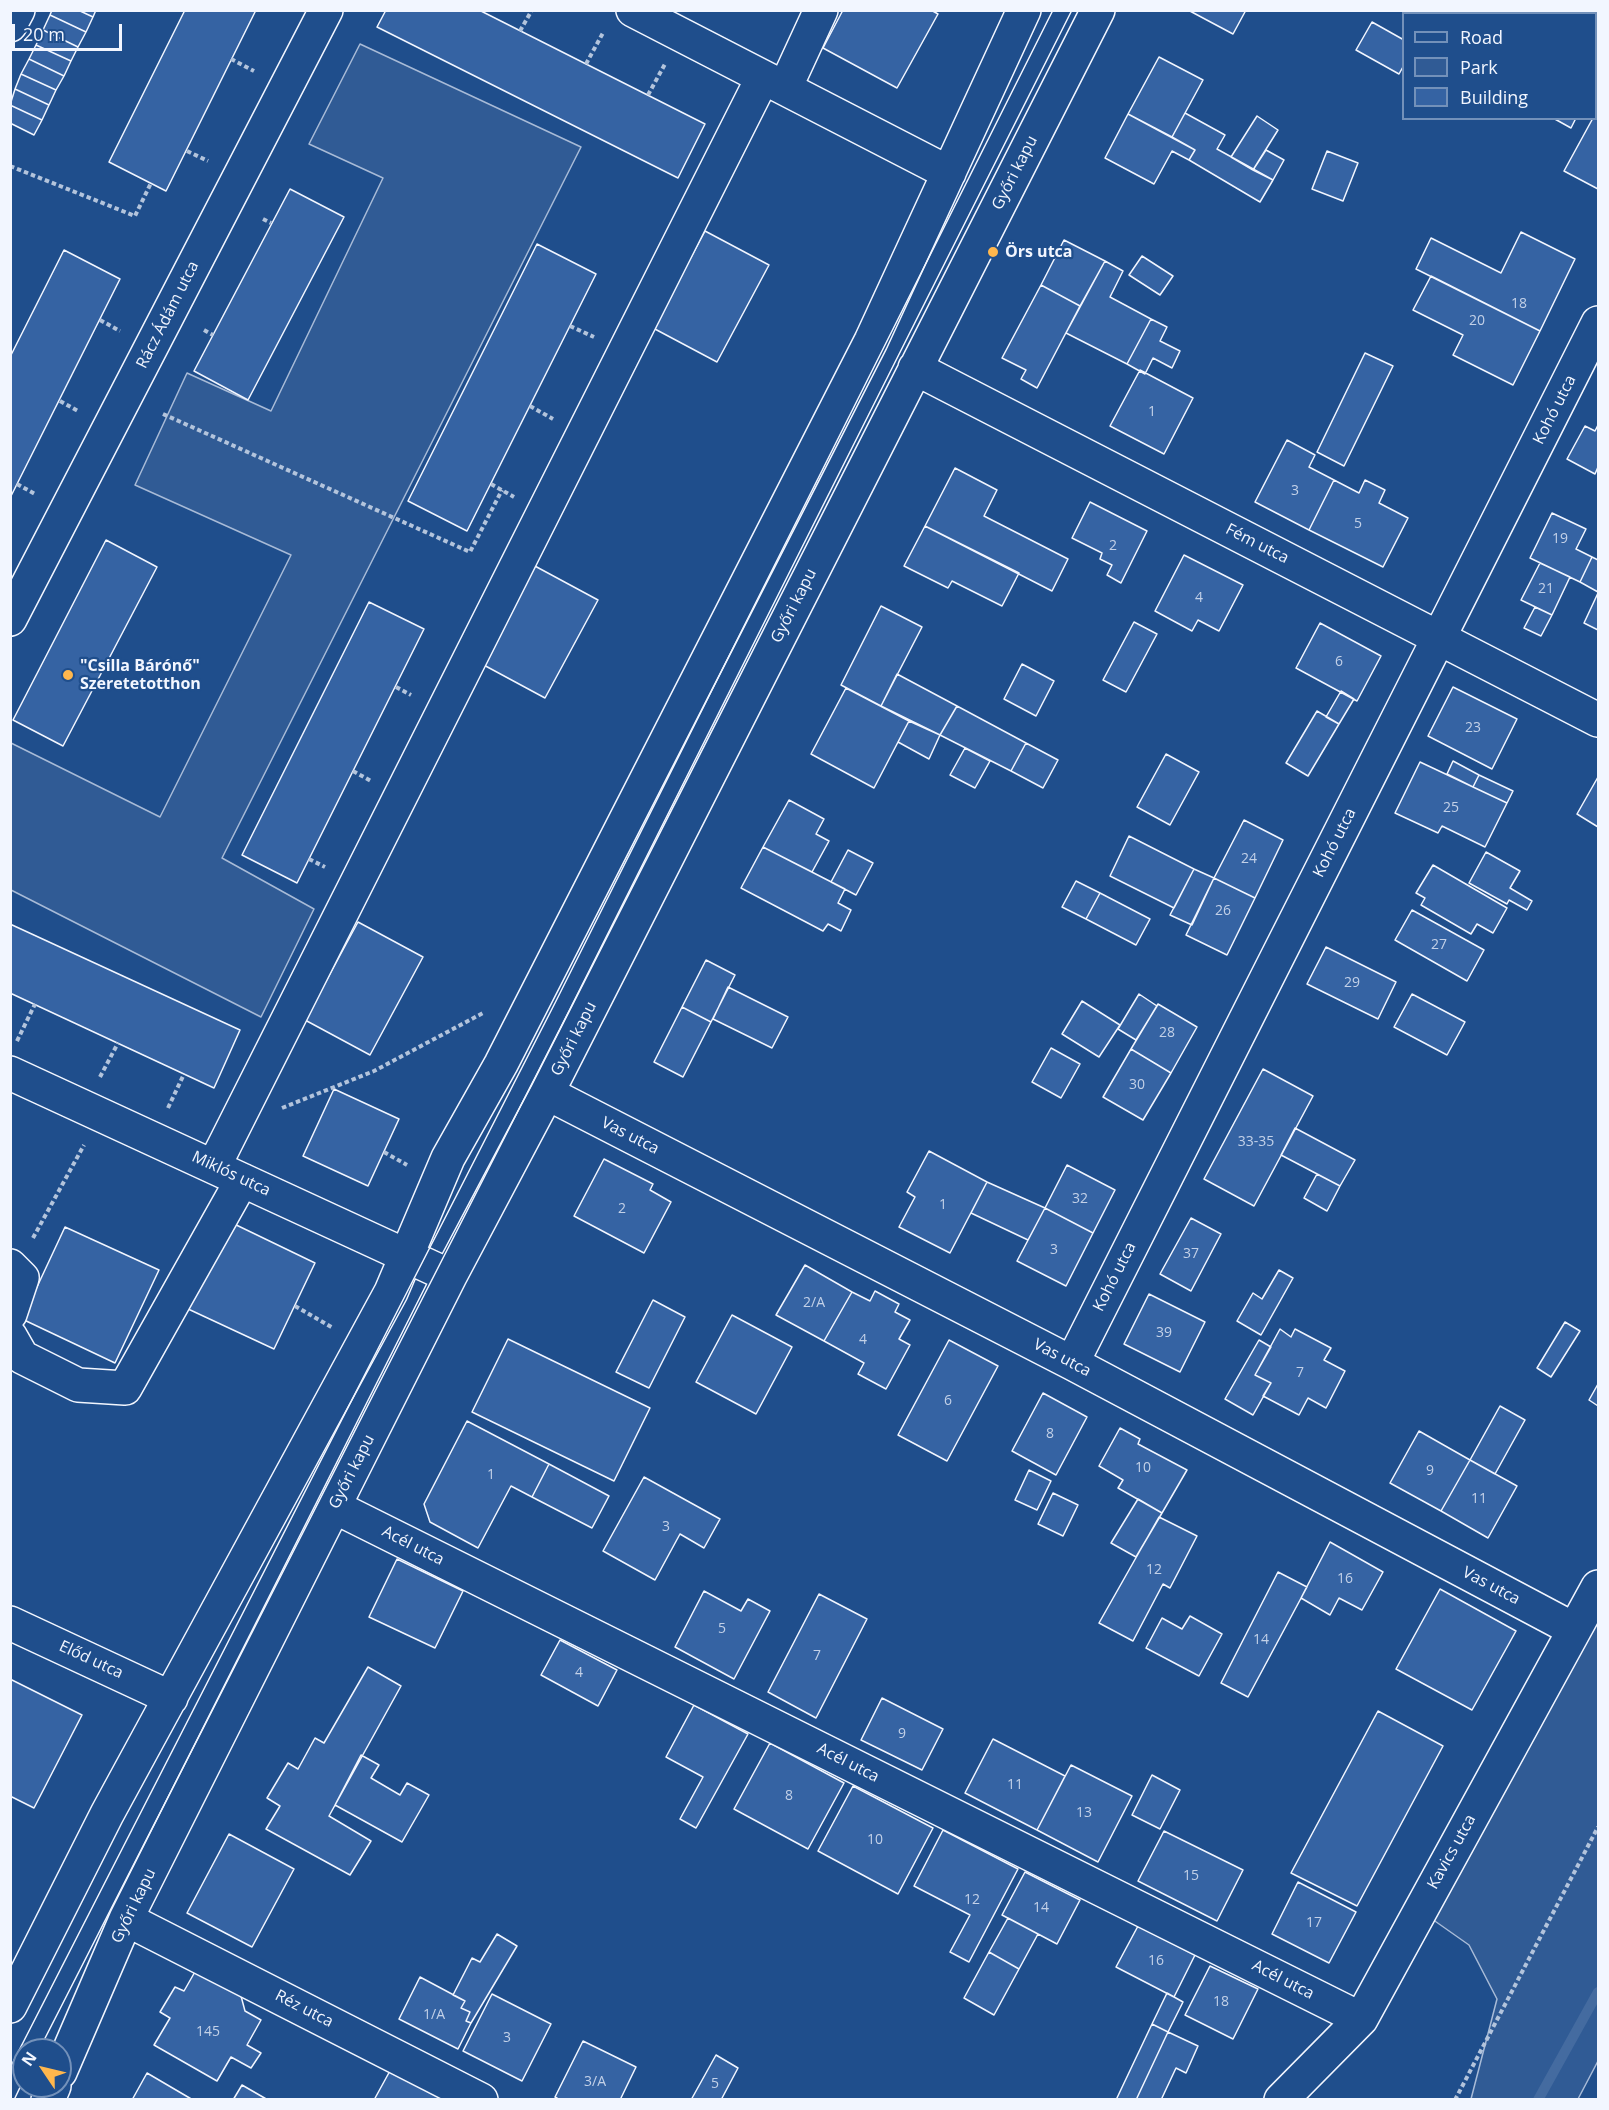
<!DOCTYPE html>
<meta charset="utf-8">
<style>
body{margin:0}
#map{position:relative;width:1609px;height:2110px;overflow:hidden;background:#1f4e8c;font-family:"Open Sans",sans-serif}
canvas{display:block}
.frame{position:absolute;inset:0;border:12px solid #f2f6ff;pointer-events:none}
.legend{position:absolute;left:1402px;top:12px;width:195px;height:108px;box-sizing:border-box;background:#1f4e8c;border:2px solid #7391ba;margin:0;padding:8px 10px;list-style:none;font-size:18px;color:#f2f6ff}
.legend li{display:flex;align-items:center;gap:12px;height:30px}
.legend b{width:30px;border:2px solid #7391ba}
.north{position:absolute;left:12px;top:2038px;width:60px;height:60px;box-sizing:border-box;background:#1f4e8c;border:2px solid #7391ba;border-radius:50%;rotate:305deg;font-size:16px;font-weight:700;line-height:24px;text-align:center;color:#f2f6ff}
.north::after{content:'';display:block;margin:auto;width:21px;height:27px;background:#ffb74d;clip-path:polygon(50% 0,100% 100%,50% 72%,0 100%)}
.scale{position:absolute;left:12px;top:24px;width:110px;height:27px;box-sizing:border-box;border:3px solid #f2f6ff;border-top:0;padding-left:8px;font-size:18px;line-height:21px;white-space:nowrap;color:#f2f6ff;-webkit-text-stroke:4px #1f4e8c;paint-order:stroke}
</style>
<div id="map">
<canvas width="1609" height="2110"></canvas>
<div class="frame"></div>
<ul class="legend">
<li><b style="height:8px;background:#1f4e8c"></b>Road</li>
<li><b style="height:16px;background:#305b95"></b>Park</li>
<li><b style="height:16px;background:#3563a3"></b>Building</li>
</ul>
<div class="north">N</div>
<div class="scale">20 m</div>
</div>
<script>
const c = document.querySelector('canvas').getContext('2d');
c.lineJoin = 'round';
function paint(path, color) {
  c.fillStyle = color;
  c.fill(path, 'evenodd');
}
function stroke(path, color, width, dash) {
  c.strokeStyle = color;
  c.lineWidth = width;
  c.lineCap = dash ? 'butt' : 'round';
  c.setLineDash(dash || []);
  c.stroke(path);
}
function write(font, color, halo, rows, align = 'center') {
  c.font = font + ' "Open Sans",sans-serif';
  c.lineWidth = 4.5;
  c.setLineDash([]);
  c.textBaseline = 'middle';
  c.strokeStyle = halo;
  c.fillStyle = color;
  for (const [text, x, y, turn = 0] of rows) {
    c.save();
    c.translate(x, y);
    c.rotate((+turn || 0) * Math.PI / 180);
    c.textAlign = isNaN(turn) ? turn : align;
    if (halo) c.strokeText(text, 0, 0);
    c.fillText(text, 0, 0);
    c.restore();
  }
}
const green = new Path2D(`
 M 360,44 L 581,147 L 222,858 L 314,909 L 261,1017 L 11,890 L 11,743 L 160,817 L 291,555 L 135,485 L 187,373 L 271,411 L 383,178 L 309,144 Z
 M 1598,1621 L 1598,2061 L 1578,2099 L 1471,2099 L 1497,1999 L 1469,1945 L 1432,1919 Z`);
const stream = new Path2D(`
 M 1538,2100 L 1598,1992`);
const building = new Path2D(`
 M 52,10 L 78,10 L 93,17 L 86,32 L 50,15 Z
 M 78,10 L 96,10 L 93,17 Z
 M 185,10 L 256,10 L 166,191 L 109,162 Z
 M 386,10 L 479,10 L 705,124 L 678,178 L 377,27 Z
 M 843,10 L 931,10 L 938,14 L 897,88 L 823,48 Z
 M 1188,10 L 1246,10 L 1233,34 Z
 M 50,15 L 86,32 L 78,47 L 43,30 Z
 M 1372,22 L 1404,40 L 1404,65 L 1399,74 L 1356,50 Z
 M 43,30 L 78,47 L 71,61 L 36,45 Z
 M 36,45 L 71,61 L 64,76 L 29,59 Z
 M 1159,57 L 1203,80 L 1172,137 L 1128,114 Z
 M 29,59 L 64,76 L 56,90 L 21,74 Z
 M 21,74 L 56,90 L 49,105 L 15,89 Z
 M 15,89 L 49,105 L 42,120 L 10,105 Z
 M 10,105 L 42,120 L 34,135 L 10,123 Z
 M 1185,113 L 1225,135 L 1217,149 L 1273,180 L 1260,202 L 1189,160 L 1195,150 L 1172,137 Z
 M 1128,114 L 1195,150 L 1189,160 L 1172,151 L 1154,184 L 1105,158 Z
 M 1596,114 L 1598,116 L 1598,189 L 1564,171 L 1593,118 L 1596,118 Z
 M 1257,116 L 1278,130 L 1253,170 L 1231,157 Z
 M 1553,118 L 1576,118 L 1571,128 Z
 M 1266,150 L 1284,160 L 1273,180 L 1253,170 Z
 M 1327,151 L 1358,163 L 1343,201 L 1312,189 Z
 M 290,189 L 344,217 L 248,400 L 194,371 Z
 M 705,231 L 769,265 L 717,362 L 653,328 Z
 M 1521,232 L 1575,259 L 1540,331 L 1416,269 L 1431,238 L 1501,273 Z
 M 1064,240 L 1105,261 L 1080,306 L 1041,285 Z
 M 537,244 L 596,274 L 467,531 L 408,501 Z
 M 64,250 L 120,279 L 10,498 L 10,357 Z
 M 1142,256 L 1173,276 L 1160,295 L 1129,275 Z
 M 1105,261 L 1123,271 L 1110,297 L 1151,319 L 1127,364 L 1066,333 Z
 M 1431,276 L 1540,331 L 1513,385 L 1453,355 L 1463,335 L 1413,310 Z
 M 1041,285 L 1080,306 L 1037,388 L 1021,379 L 1026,370 L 1002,358 Z
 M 1151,319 L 1167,327 L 1160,341 L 1180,351 L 1172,368 L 1153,358 L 1145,374 L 1127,364 Z
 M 1365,353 L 1393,366 L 1344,466 L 1317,452 Z
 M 1140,370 L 1193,398 L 1164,454 L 1110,426 Z
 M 1598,425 L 1598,467 L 1595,474 L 1567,459 L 1585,426 L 1595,431 Z
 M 1287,440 L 1315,455 L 1309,467 L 1334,480 L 1309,530 L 1255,502 Z
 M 955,468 L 997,490 L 984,516 L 1068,559 L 1052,591 L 925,526 Z
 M 1334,480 L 1359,493 L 1365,480 L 1385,490 L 1379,503 L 1408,518 L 1383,567 L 1309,530 Z
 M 1090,502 L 1147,531 L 1121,583 L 1107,575 L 1112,565 L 1100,559 L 1102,553 L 1072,538 Z
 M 1552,513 L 1586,529 L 1576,549 L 1592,557 L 1580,582 L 1530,558 Z
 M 925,526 L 1019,573 L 1002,606 L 952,581 L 948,588 L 904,566 Z
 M 106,540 L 157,567 L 63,746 L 13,720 Z
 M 1184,555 L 1243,585 L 1219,631 L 1198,620 L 1192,631 L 1155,611 Z
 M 1592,557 L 1598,560 L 1598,592 L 1580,582 Z
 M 1540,563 L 1570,577 L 1552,615 L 1521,600 Z
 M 533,565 L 598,600 L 545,698 L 480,663 Z
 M 1598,593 L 1598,630 L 1584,623 Z
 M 369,602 L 424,629 L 297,883 L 242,855 Z
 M 881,606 L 922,627 L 881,706 L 841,685 Z
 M 1535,607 L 1552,615 L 1541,636 L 1524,628 Z
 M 1134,622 L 1157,634 L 1126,692 L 1103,680 Z
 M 1320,623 L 1381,656 L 1357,701 L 1296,668 Z
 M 1022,664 L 1054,681 L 1036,716 L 1004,699 Z
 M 897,674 L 957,706 L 940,735 L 881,706 Z
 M 1453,687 L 1517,719 L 1492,769 L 1428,736 Z
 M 846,688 L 909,721 L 874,788 L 811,754 Z
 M 1341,691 L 1354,699 L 1339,724 L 1326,717 Z
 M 957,706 L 1026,743 L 1011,771 L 940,735 Z
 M 1317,711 L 1339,724 L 1308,776 L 1286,763 Z
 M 909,721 L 940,735 L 929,759 L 898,742 Z
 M 1026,743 L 1058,760 L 1043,788 L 1011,771 Z
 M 965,748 L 990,761 L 975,788 L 950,775 Z
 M 1166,754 L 1199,772 L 1170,825 L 1137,807 Z
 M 1453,761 L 1479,775 L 1473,787 L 1447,774 Z
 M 1420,762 L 1507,803 L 1485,847 L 1442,826 L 1438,833 L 1395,813 Z
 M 1479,775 L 1513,791 L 1507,803 L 1473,787 Z
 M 1598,777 L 1598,827 L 1577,814 Z
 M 789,800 L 824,819 L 816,834 L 829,841 L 812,872 L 763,847 Z
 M 1244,820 L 1283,840 L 1255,898 L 1214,878 Z
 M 1129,836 L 1194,869 L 1174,908 L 1110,876 Z
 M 763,847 L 845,889 L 838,903 L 851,910 L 841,931 L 828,924 L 823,931 L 741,888 Z
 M 848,850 L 873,863 L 856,895 L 831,882 Z
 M 1486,852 L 1520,871 L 1510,888 L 1532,901 L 1527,910 L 1509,900 L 1507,904 L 1469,883 Z
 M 1433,865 L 1507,908 L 1493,933 L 1477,924 L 1471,934 L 1421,905 L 1425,898 L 1416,893 Z
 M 1194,869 L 1214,878 L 1192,925 L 1170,915 Z
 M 1214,878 L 1255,898 L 1227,955 L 1186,935 Z
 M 1076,881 L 1100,893 L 1086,919 L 1062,907 Z
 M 1100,893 L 1150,919 L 1136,945 L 1086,919 Z
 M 1412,910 L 1484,950 L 1467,981 L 1395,940 Z
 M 358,922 L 423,957 L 370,1055 L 305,1020 Z
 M 10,924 L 240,1030 L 214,1088 L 10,993 Z
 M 1326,947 L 1396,982 L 1378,1019 L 1307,984 Z
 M 706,960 L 735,975 L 711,1022 L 682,1007 Z
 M 728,987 L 788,1017 L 772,1048 L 713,1019 Z
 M 1139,994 L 1157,1006 L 1136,1040 L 1118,1029 Z
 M 1412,994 L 1465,1022 L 1447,1055 L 1394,1027 Z
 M 1082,1001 L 1120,1025 L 1099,1057 L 1062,1034 Z
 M 1158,1004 L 1197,1027 L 1171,1073 L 1131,1049 Z
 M 682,1007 L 711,1022 L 683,1077 L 654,1062 Z
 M 1051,1048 L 1080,1064 L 1061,1098 L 1032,1082 Z
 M 1131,1049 L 1171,1073 L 1143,1120 L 1103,1097 Z
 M 1263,1069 L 1313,1096 L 1254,1206 L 1204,1179 Z
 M 334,1089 L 399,1119 L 368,1186 L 303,1156 Z
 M 1295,1128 L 1355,1160 L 1340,1186 L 1281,1155 Z
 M 929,1151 L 987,1182 L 950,1253 L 899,1227 L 915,1197 L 907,1192 Z
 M 604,1159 L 653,1184 L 650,1190 L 671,1202 L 644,1253 L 574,1216 Z
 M 1067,1165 L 1115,1190 L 1093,1233 L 1045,1208 Z
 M 1317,1174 L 1340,1186 L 1327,1211 L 1304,1198 Z
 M 987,1182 L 1045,1208 L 1028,1240 L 971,1213 Z
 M 1045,1208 L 1093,1233 L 1066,1286 L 1017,1261 Z
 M 1191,1218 L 1221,1234 L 1191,1291 L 1160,1274 Z
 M 228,1221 L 315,1263 L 274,1349 L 186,1308 Z
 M 65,1227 L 159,1270 L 115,1363 L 22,1319 Z
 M 805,1265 L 852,1292 L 824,1341 L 776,1315 Z
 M 1279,1270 L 1293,1278 L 1261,1335 L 1237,1321 L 1253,1293 L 1262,1299 Z
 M 875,1291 L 899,1304 L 895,1312 L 910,1320 L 899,1339 L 910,1345 L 886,1389 L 858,1374 L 864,1363 L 824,1341 L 852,1292 L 870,1301 Z
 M 1149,1294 L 1205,1322 L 1180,1372 L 1124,1344 Z
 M 653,1300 L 685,1317 L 649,1388 L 616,1372 Z
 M 732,1315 L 792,1347 L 756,1414 L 696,1382 Z
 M 1565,1322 L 1580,1331 L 1551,1377 L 1537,1368 Z
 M 1280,1329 L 1291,1337 L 1295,1329 L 1331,1348 L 1324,1360 L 1345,1371 L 1326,1408 L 1308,1398 L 1299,1415 L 1263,1396 L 1271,1383 L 1255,1375 Z
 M 508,1339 L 650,1408 L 614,1481 L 472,1412 Z
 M 949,1340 L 998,1366 L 947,1461 L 898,1435 Z
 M 1259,1340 L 1271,1347 L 1255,1375 L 1271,1383 L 1253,1415 L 1225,1399 Z
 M 1598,1384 L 1598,1406 L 1589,1400 Z
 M 1043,1393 L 1087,1417 L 1056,1475 L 1012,1451 Z
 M 1500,1406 L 1525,1420 L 1495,1474 L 1470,1460 Z
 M 467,1421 L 549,1464 L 532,1497 L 511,1486 L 478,1548 L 430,1522 L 424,1504 Z
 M 1120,1428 L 1140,1439 L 1138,1444 L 1187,1470 L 1162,1513 L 1118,1488 L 1123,1480 L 1099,1466 Z
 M 1419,1431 L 1470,1460 L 1441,1511 L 1390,1483 Z
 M 1470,1460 L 1517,1486 L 1488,1538 L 1441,1511 Z
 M 549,1464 L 609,1496 L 592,1528 L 532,1497 Z
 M 1029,1470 L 1051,1481 L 1037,1510 L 1015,1500 Z
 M 644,1477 L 720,1519 L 704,1548 L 680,1534 L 655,1580 L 603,1551 Z
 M 1053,1493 L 1078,1505 L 1063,1536 L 1038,1524 Z
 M 1138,1499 L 1162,1513 L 1136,1557 L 1111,1543 Z
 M 1159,1517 L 1197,1536 L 1170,1588 L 1163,1584 L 1133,1641 L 1099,1623 Z
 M 1330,1542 L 1383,1572 L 1362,1610 L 1339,1598 L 1330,1615 L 1301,1598 Z
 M 397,1559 L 463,1591 L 435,1648 L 369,1617 Z
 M 1278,1572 L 1307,1587 L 1248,1697 L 1221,1683 Z
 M 1440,1589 L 1516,1631 L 1472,1710 L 1396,1669 Z
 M 704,1591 L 741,1611 L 748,1599 L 770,1611 L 734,1679 L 675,1647 Z
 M 819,1594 L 867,1619 L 816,1718 L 768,1692 Z
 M 1190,1616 L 1222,1634 L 1199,1676 L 1146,1648 L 1162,1618 L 1182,1629 Z
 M 560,1640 L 617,1670 L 598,1706 L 541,1675 Z
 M 368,1667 L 401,1686 L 329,1816 L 371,1841 L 350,1875 L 266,1829 L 280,1806 L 267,1798 L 288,1763 L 298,1769 L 315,1738 L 324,1743 Z
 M 10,1679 L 82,1715 L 34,1808 L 10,1796 Z
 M 882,1698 L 943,1729 L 922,1770 L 861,1740 Z
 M 694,1705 L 748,1734 L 696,1828 L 680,1819 L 703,1777 L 666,1757 Z
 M 1378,1711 L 1443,1746 L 1357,1906 L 1291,1873 Z
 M 993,1739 L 1065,1776 L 1037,1830 L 965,1793 Z
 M 770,1743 L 844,1783 L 808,1849 L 734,1809 Z
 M 361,1755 L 379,1765 L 371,1778 L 400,1795 L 407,1783 L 429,1795 L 402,1842 L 335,1805 Z
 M 1071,1765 L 1132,1796 L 1098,1862 L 1037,1830 Z
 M 1152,1775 L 1180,1790 L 1160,1829 L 1132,1815 Z
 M 853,1786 L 933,1828 L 898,1894 L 818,1851 Z
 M 943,1830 L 1018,1869 L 969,1962 L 950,1952 L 970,1915 L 914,1886 Z
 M 1164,1831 L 1243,1870 L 1217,1921 L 1138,1881 Z
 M 229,1834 L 294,1869 L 252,1947 L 187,1913 Z
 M 1025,1872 L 1080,1900 L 1057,1944 L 1002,1915 Z
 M 1298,1882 L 1356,1912 L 1329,1963 L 1272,1934 Z
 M 1008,1918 L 1038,1934 L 1019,1969 L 989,1952 Z
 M 1138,1926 L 1195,1955 L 1174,1997 L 1116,1967 Z
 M 497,1934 L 517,1946 L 471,2023 L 466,2021 L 470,2012 L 461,2008 L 465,2001 L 453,1995 L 472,1958 L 480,1962 Z
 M 989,1952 L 1019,1969 L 994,2015 L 964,1998 Z
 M 1210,1966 L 1258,1989 L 1233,2039 L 1185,2015 Z
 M 196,1970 L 241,1996 L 245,2011 L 261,2020 L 247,2045 L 261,2053 L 251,2068 L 231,2057 L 217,2081 L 154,2045 L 170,2018 L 160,2012 L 175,1987 L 184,1991 Z
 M 420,1977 L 465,2001 L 461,2008 L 470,2012 L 466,2021 L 471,2023 L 458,2049 L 399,2019 Z
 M 1167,1993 L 1183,2002 L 1168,2032 L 1152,2024 Z
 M 492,1994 L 551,2024 L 522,2081 L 463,2051 Z
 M 1152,2024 L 1168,2032 L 1136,2100 L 1116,2100 Z
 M 1168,2032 L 1198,2046 L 1186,2073 L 1176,2068 L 1161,2100 L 1136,2100 Z
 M 583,2041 L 636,2067 L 620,2100 L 560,2100 L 555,2097 Z
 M 716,2055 L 738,2068 L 721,2100 L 691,2100 Z
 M 391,2069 L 444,2100 L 374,2100 Z
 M 147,2073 L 193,2100 L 132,2100 Z
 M 242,2085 L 268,2100 L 233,2100 Z`);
const path = new Path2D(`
 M 520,31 L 532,10
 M 231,59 L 254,71
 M 586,64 L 604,31
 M 648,95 L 665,64
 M 187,151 L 208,161
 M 10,166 L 135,216 L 151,183
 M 263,219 L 271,223
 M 100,320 L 120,331
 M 570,326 L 594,337
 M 204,330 L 213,335
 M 60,401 L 78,411
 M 530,406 L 553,419
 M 163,414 L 470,552 L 502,490
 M 17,484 L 35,494
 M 491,484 L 514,497
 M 396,687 L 411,695
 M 353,771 L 371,781
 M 309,859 L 325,867
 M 17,1041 L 35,1004
 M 100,1077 L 118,1043
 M 168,1108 L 184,1074
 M 282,1108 L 374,1071 L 483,1013
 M 384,1152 L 407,1165
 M 33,1238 L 84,1145
 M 295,1306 L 333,1328
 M 1455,2100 L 1598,1827`);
const minor = new Path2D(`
 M 633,10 L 949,173
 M 10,25 L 18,10
 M 785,88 L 821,10
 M 915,368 L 1598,720
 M 10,619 L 326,10
 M 10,1073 L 450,1276
 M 547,1093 L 1072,1363 L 1573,1629
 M 214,1166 L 763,77
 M 10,1266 L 22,1278 L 10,1314
 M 10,1336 L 22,1357 L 78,1385 L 125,1388 L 242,1180
 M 1072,1363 L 1598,323
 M 335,1507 L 1361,2019
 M 10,1623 L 171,1698
 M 126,1919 L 481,2100
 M 10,2006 L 107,1814 L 391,1292 L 448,1158 L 501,1064 L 871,341 L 1024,10
 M 60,2072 L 126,1919 L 450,1276 L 547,1093 L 1098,10
 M 48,2100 L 54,2086
 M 1281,2100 L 1361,2019 L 1598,1587`);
const tram = new Path2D(`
 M 39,2050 L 569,1011 L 1072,10
 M 10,2068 L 555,1003 L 1053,10
 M 14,2100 L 24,2079`);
const markers = [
 [993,252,6,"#ffb74d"],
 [68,675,6,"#ffb74d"]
];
const numberNames = [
 ["18",1519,304],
 ["20",1477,321],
 ["1",1152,412],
 ["3",1295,491],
 ["5",1358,524],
 ["19",1560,539],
 ["2",1113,546],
 ["21",1546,589],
 ["4",1199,598],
 ["6",1339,662],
 ["23",1473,728],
 ["25",1451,808],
 ["24",1249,859],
 ["26",1223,911],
 ["27",1439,945],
 ["29",1352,983],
 ["28",1167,1033],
 ["30",1137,1085],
 ["33-35",1256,1142],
 ["32",1080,1199],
 ["1",943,1205],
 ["2",622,1209],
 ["3",1054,1250],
 ["37",1191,1254],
 ["2/A",814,1303],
 ["39",1164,1333],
 ["4",863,1340],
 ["7",1300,1373],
 ["6",948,1401],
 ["8",1050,1434],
 ["10",1143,1468],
 ["9",1430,1471],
 ["1",491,1475],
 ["11",1479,1499],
 ["3",666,1527],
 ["12",1154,1570],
 ["16",1345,1579],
 ["5",722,1629],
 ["14",1261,1640],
 ["7",817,1656],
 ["4",579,1673],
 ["9",902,1734],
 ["11",1015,1785],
 ["8",789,1796],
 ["13",1084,1813],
 ["10",875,1840],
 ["15",1191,1876],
 ["12",972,1900],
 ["14",1041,1908],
 ["17",1314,1923],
 ["16",1156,1961],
 ["18",1221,2002],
 ["1/A",434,2015],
 ["145",208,2032],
 ["3",507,2038],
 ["3/A",595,2082],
 ["5",715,2084]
];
const streetNames = [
 ["Győri kapu",1015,173,-63],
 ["Rácz Ádám utca",168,315,-63],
 ["Kohó utca",1555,410,-63],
 ["Fém utca",1257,544,27],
 ["Győri kapu",794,606,-63],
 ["Kohó utca",1335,843,-63],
 ["Győri kapu",574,1039,-63],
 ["Vas utca",630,1136,27],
 ["Miklós utca",231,1174,25],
 ["Kohó utca",1115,1277,-63],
 ["Vas utca",1062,1358,28],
 ["Győri kapu",352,1472,-63],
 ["Acél utca",413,1546,27],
 ["Vas utca",1491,1586,28],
 ["Előd utca",91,1660,25],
 ["Acél utca",848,1763,27],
 ["Kavics utca",1452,1852,-61],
 ["Győri kapu",134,1906,-64],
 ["Acél utca",1283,1980,27],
 ["Réz utca",304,2009,27]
];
const poiNames = [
 ["Örs utca",1005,252],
 ["\"Csilla Bárónő\"",80,666],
 ["Szeretetotthon",80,684]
];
paint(green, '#305b95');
stroke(green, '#a8bbd7', 1.5);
stroke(stream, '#446ba0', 10);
paint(building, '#3563a3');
stroke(building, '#f2f6ff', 1.5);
stroke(minor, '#f2f6ff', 36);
stroke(path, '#b3c4dc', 4, [4.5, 3]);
stroke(minor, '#1f4e8c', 33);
stroke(tram, '#f2f6ff', 1.5);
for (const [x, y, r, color] of markers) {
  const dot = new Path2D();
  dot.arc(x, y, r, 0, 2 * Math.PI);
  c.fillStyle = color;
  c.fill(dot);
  stroke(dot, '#1f4e8c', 2);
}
write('14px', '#c3d1e8', null, numberNames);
write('16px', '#f2f6ff', '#1f4e8c', streetNames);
write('bold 16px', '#f2f6ff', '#1f4e8c', poiNames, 'left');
</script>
